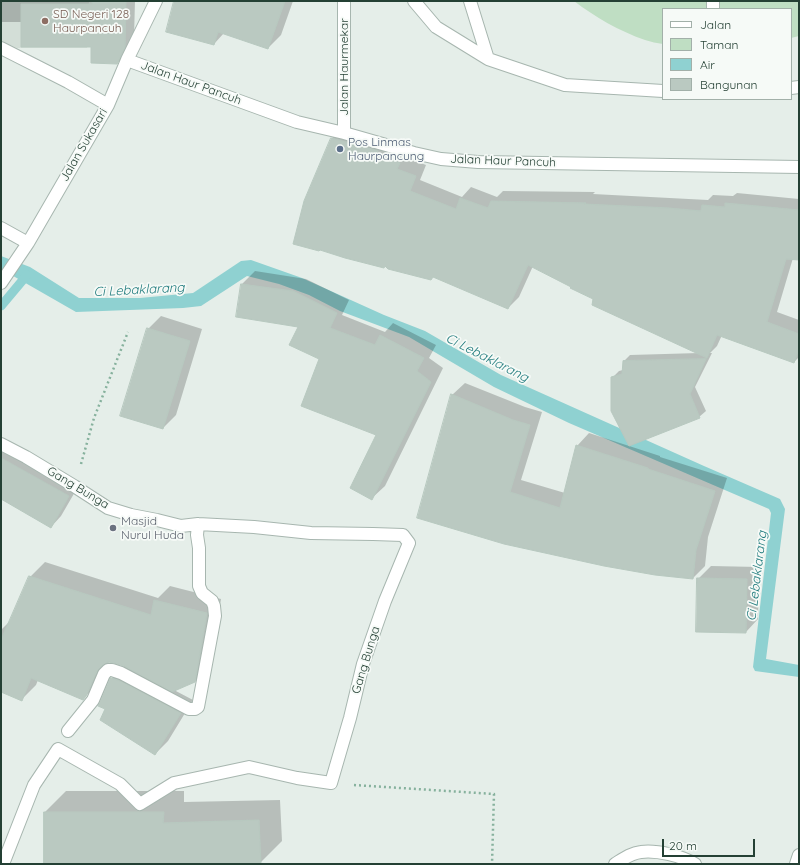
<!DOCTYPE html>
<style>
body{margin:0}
#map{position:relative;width:800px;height:865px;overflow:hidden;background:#e5eee9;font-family:Quicksand,sans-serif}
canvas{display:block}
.frame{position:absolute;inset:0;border:2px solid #244034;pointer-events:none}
.legend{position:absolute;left:662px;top:8px;width:130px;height:92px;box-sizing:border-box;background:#f6faf7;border:1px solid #a2b0a9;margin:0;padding:5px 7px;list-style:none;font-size:12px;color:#244034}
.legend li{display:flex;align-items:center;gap:8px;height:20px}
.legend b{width:20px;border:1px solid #a2b0a9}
.scale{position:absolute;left:662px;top:839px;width:93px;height:18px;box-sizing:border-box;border:2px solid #244034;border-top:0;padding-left:5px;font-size:12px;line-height:14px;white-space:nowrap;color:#244034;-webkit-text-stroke:3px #f6faf7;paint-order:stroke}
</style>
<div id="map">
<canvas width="800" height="865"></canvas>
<div class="frame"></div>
<ul class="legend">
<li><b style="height:5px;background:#fff"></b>Jalan</li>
<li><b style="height:11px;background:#bfdec3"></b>Taman</li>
<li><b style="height:11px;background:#8fd1d1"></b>Air</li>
<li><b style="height:11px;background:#bac9c1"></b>Bangunan</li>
</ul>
<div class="scale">20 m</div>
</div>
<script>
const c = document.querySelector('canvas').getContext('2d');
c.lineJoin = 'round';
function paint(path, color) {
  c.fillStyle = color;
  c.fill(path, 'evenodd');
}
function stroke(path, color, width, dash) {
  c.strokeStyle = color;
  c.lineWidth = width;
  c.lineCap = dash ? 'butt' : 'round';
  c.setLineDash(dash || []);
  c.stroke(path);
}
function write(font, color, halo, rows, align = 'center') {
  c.font = font + ' Quicksand,sans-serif';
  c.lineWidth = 3.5;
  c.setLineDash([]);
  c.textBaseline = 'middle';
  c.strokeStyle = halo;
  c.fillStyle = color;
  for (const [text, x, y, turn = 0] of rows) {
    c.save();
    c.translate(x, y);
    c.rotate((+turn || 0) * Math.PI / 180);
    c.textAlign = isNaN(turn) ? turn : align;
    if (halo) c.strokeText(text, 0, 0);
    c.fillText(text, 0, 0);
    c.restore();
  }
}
const built = new Path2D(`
 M 1,1 L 89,1 L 87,48 L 17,48 L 1,41 Z`);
const green = new Path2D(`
 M 574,1 L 799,1 L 799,36 L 791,38 L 791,9 L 663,9 L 663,44 C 657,43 651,42 645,40 C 619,31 595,17 574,1 Z`);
const water = new Path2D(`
 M 1,256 L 30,267 L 79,298 L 140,298 L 193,293 L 241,261 L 251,260 L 302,278 L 384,315 L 425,331 L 501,375 L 704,466 L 780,499 L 785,509 L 766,659 L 799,665 L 799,677 L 755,671 L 753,667 L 771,513 L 769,509 L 569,423 L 494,387 L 409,337 L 340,311 L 309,295 L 279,284 L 247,276 L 201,306 L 183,308 L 76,312 L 1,269 Z`);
const shadow = new Path2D(`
 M 1,1 L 135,1 L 134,37 L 127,53 L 117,63 L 92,46 L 22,22 L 1,22 Z
 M 175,1 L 293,1 L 281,35 L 268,48 L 224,33 L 214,44 Z
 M 343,127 L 410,152 L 407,158 L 426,165 L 420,180 L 462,197 L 471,187 L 497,197 L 503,191 L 595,192 L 593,194 L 708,200 L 713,195 L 733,196 L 737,193 L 799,199 L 799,259 L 793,258 L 777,312 L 799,320 L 799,357 L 794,362 L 722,335 L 717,346 L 710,353 L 712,353 L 695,387 L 706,411 L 699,417 L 612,378 L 619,371 L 623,370 L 624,361 L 630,355 L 699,353 L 533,266 L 519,297 L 508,308 L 305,202 L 332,138 Z
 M 255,271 L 306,279 L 349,300 L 342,315 L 385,332 L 393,323 L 436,345 L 429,358 L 443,368 L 385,486 L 372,498 L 378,435 L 321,358 L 300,326 L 242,284 Z
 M 161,316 L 202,329 L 176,415 L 163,428 L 148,329 Z
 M 465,383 L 525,407 L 542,412 L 521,480 L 565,493 L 577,446 L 589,433 L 660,456 L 660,457 L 727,478 L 708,537 L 705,566 L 693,578 L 504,543 L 452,395 Z
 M 1,440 L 79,485 L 61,516 L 51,527 L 1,498 Z
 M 45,562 L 158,598 L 170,586 L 221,599 L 210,666 L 195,681 L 174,690 L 193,700 L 168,741 L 155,754 L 106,708 L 99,705 L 112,678 L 125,665 L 109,662 L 101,680 L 83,699 L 38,680 L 36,685 L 21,700 L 1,691 L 1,632 L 2,629 L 10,621 L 30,577 Z
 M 711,566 L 759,567 L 758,619 L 746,632 L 698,579 Z
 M 66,791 L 184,791 L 184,802 L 280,800 L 282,841 L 260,863 L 215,864 L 45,864 L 45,812 Z`);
const stream = new Path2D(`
 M 1,306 L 27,275`);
const building = new Path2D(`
 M 92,1 L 126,1 L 125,48 L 117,64 L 91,63 L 91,47 L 21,47 L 21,4 L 92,4 Z
 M 174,1 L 285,1 L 268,49 L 218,32 L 214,45 L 166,32 Z
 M 331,138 L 378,151 L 377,154 L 400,163 L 397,169 L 416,176 L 410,191 L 456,209 L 460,198 L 488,208 L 491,201 L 586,203 L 584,204 L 669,208 L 701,211 L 702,205 L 725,207 L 725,203 L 799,210 L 799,260 L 786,259 L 767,322 L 799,334 L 799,349 L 794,363 L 717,335 L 707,358 L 592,305 L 593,299 L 570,288 L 571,287 L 528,265 L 508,309 L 433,277 L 431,280 L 388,269 L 385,266 L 384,268 L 345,258 L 320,250 L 319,251 L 293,244 L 304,201 Z
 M 241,284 L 293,291 L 337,313 L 330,328 L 375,345 L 380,335 L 424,358 L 417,371 L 431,382 L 372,500 L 350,488 L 376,435 L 301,406 L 319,359 L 289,345 L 298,327 L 236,317 Z
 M 147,328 L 190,341 L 163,429 L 120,416 Z
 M 706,359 L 690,394 L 700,418 L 629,446 L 611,411 L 611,377 L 622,374 L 623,361 Z
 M 451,394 L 513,420 L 530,425 L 510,492 L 560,508 L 576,445 L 648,468 L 648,469 L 715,491 L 696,550 L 693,579 L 655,575 L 604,566 L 504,544 L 417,518 Z
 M 1,458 L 69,496 L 51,528 L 1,499 Z
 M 29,576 L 151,615 L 154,600 L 207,613 L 195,682 L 172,692 L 124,666 L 114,663 L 108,662 L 103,665 L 97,671 L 86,696 L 83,700 L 31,678 L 22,701 L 1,692 L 1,640 Z
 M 697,578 L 747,579 L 746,633 L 696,632 Z
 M 110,678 L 111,678 L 118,680 L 181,713 L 155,755 L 100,720 L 105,709 L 98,706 Z
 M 44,812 L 164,812 L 163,823 L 259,820 L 261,864 L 44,864 Z`);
const path = new Path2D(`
 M 81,464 L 94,418 L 128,332
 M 354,785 L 494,794 L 492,864`);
const lane = new Path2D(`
 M 414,1 L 436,27 L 488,59 L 565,85 L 663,91
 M 470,1 L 488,59
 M 713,9 L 713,1
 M 791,88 L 799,87`);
const street = new Path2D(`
 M 344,1 L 344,133
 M 1,48 L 68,82 L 108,105
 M 127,60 L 297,122 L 344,133 L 414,153 L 441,159 L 478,162 L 799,167
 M 1,228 L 28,243
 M 1,283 L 28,243 L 108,105 L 127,60 L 156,1
 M 1,444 L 26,457 L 74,486 L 108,508 L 131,515 L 157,520 L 181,526 L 198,524 L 254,527 L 311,533 L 373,534 L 403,535 L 409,543 L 385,601 L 363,664 L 350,718 L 331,783 L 297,778 L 249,767 L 174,783 L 140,804 L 120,784 L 58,749 L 34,785 L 3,864
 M 68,731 L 93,700 L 104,674 L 108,670 L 112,670 L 121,673 L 189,709 L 195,709 L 198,707 L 215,616 L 214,606 L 212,601 L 202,593 L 199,586 L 199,548 L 197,535 L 198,524
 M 615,864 C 623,859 631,853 641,852 C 657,850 682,856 695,864
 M 796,864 L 799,855`);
const markers = [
 [45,21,4,"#8d6e63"],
 [340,149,4,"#5c6f8a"],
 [113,528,4,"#6b7280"]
];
const educationNames = [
 ["SD Negeri 128",53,14],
 ["Haurpancuh",53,28]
];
const streetNames = [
 ["Jalan Haurmekar",344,67,-90],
 ["Jalan Haur Pancuh",191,83,20],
 ["Jalan Sukasari",84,145,-60],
 ["Jalan Haur Pancuh",503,161,2],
 ["Gang Bunga",78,488,31],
 ["Gang Bunga",366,660,-73]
];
const serviceNames = [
 ["Pos Linmas",348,142],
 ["Haurpancung",348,156]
];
const worshipNames = [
 ["Masjid",121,521],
 ["Nurul Huda",121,535]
];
const waterNames = [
 ["Ci Lebaklarang",139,290,-3],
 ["Ci Lebaklarang",487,358,27],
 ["Ci Lebaklarang",757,576,-83]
];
paint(built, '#d3ded7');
paint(green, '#bfdec3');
paint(water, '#8fd1d1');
paint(shadow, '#0003');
stroke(stream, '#8fd1d1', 9);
paint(building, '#bac9c1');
stroke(building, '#b7c8bf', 1);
stroke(lane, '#a7b6af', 14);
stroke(street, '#a7b6af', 14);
stroke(path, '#86b19d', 2.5, [2, 3]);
stroke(lane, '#fff', 12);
stroke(street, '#fff', 12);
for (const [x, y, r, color] of markers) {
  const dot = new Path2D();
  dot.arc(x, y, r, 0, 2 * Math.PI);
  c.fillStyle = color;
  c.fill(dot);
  stroke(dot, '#f6faf7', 1.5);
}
write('12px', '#785e54', '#f6faf7', educationNames, 'left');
write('12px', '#244034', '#f6faf7', streetNames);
write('12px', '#4e5e75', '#f6faf7', serviceNames, 'left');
write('12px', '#5b616d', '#f6faf7', worshipNames, 'left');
write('italic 13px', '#1e7a7c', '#f6faf7', waterNames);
</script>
